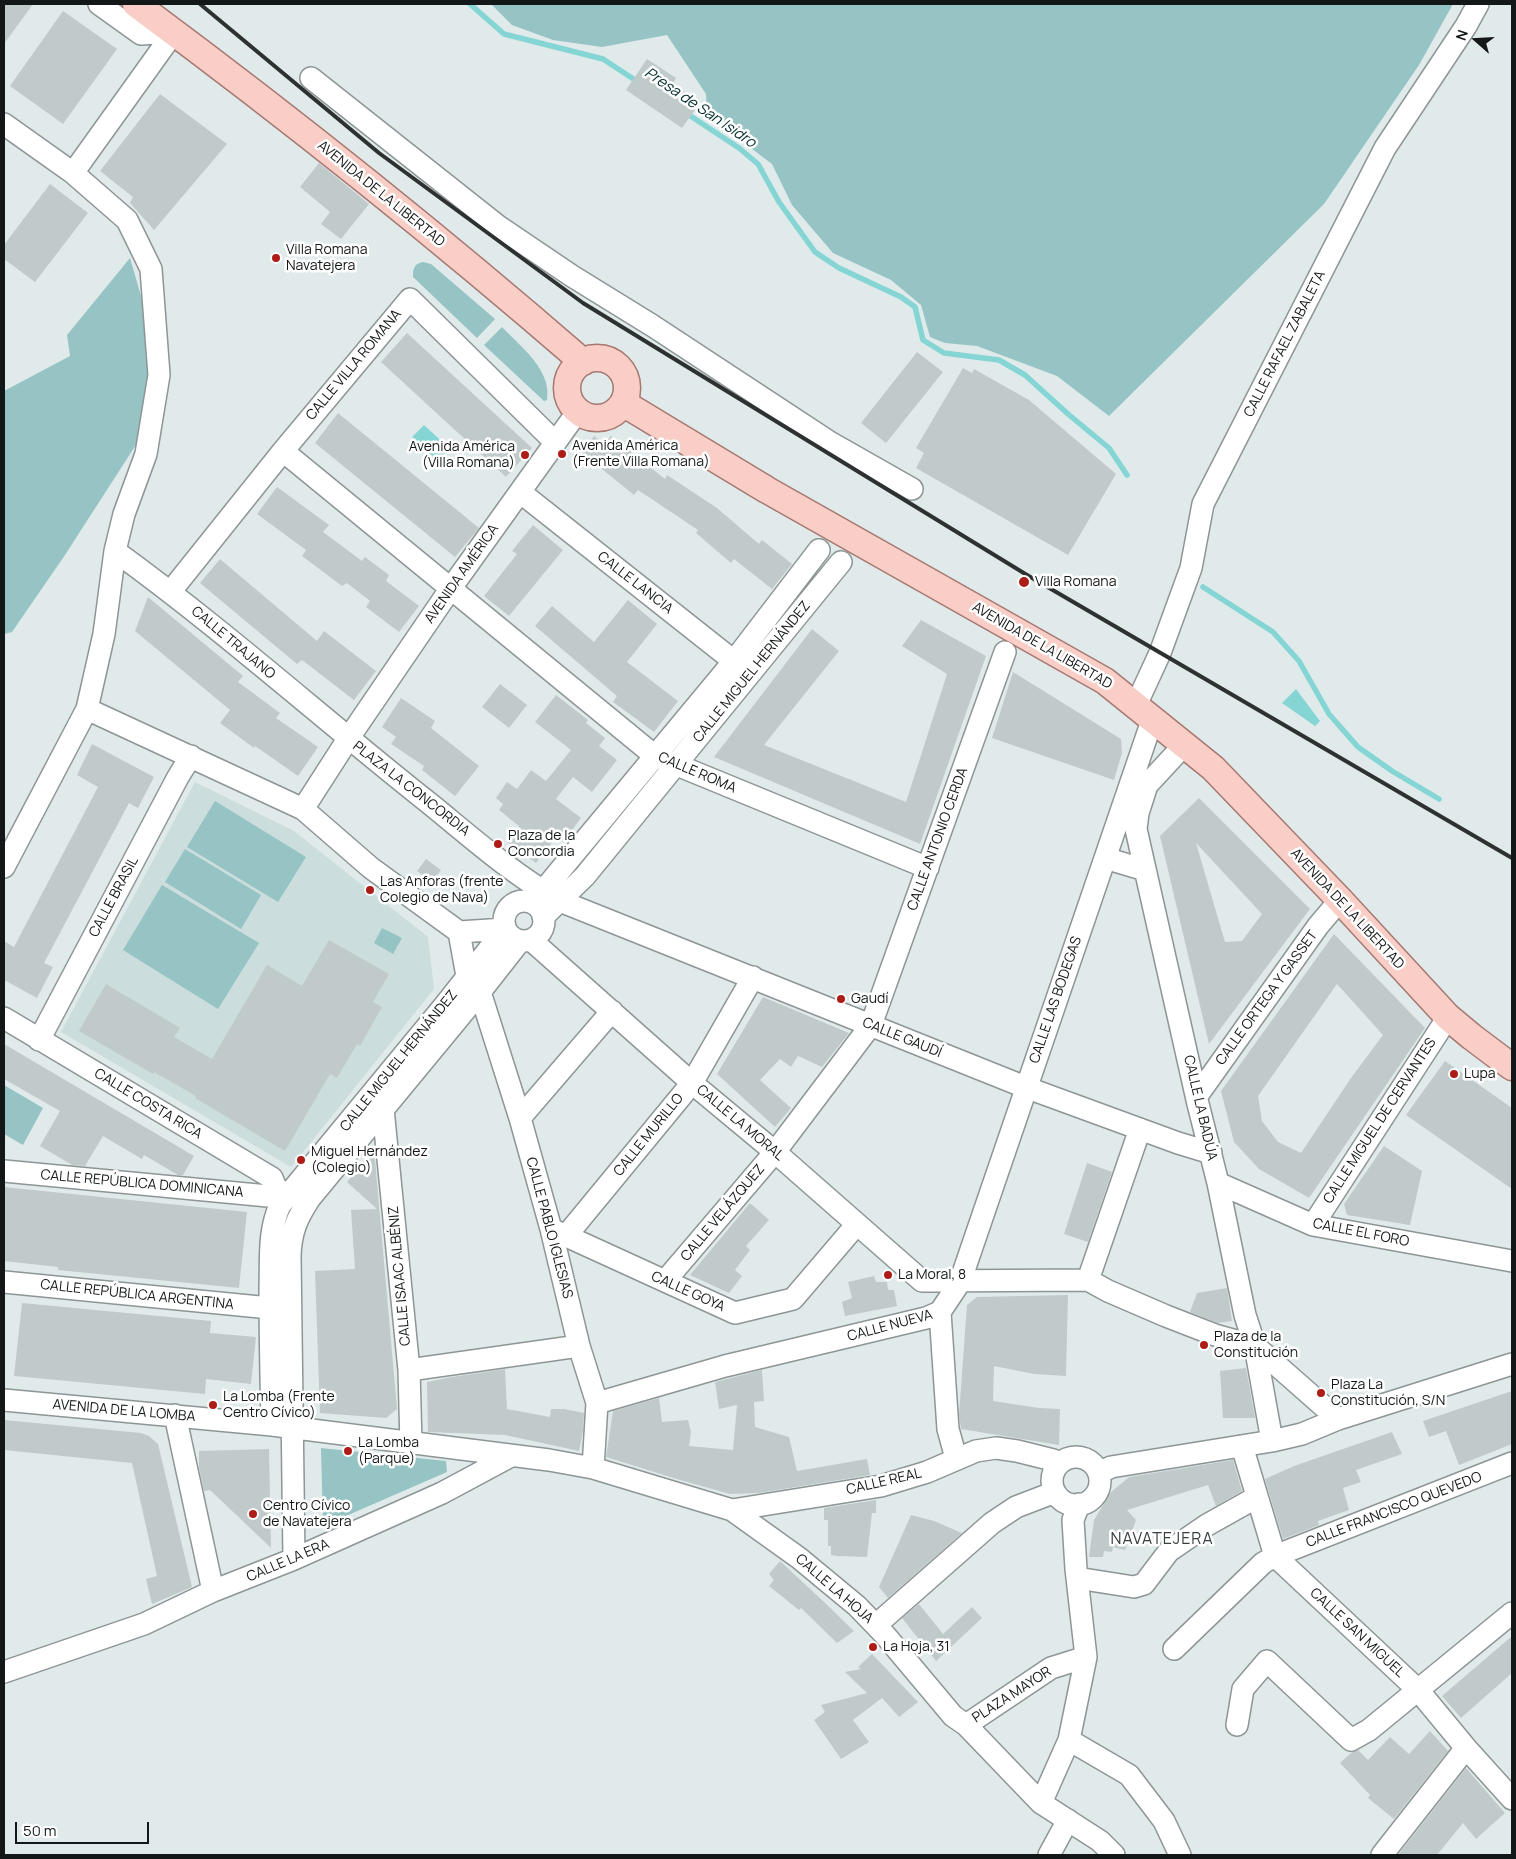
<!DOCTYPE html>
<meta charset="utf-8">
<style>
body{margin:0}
#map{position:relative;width:1516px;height:1859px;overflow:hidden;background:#e1eaea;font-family:Manrope,sans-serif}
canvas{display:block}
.frame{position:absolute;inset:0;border:5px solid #141717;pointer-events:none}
.north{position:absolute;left:1451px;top:15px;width:50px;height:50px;-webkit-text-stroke:4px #fff;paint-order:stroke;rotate:289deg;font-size:14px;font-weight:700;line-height:20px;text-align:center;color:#141717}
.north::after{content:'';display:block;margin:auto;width:18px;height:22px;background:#141717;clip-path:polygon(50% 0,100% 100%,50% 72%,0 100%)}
.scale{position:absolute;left:15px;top:1822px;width:134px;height:22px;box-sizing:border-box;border:2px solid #141717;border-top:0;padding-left:6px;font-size:15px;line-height:18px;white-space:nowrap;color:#141717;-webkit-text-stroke:4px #fff;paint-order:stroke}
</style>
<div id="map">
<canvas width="1516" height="1859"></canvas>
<div class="frame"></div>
<div class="north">N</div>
<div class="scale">50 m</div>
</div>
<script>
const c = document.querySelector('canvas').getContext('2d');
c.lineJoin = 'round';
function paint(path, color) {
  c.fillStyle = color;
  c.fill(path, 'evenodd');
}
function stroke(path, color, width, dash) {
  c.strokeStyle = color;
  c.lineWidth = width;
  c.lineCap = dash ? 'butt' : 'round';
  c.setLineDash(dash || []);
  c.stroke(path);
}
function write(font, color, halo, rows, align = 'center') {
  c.font = font + ' Manrope,sans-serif';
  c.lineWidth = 5;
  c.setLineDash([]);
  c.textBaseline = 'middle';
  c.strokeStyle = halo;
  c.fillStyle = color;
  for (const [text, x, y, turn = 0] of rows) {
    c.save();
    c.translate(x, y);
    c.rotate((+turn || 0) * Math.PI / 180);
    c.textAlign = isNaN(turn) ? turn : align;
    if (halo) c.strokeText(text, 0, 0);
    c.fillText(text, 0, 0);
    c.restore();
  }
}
const built = new Path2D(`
 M 195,782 L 294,831 L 428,937 L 434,989 L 291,1167 L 61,1032 Z`);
const green = new Path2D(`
 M 491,4 L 1453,4 L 1419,65 L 1324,204 L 1109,416 L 1057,376 L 977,346 L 945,343 L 930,337 L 921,305 L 891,280 L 833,253 L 792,205 L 772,164 L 707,115 L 706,94 L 667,35 L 602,47 L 553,40 L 512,25 Z
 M 130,258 L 141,296 L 151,369 L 141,437 L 65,555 L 12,632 L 4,634 L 4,391 L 70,356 L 67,335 Z
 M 423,262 L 431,264 L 495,319 L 477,338 L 413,277 C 413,268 414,264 423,262 Z
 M 502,327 C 521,347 552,370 547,400 L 544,401 L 484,345 Z
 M 215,801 L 306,857 L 278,902 L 187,847 Z
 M 185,849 L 261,895 L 241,929 L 165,882 Z
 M 162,885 L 259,943 L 218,1009 L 123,950 Z
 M 382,928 L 402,938 L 393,954 L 374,943 Z
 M 4,1085 L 43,1108 L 23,1145 L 4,1134 Z
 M 321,1448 L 446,1461 L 447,1472 L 323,1526 Z`);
const water = new Path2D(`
 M 424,425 L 449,448 L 438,461 L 412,437 Z
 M 1296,689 L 1320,721 L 1315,726 L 1282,703 Z`);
const stream = new Path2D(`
 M 470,4 L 504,34 L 603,59 L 638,82
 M 686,113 L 739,148 L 758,164 L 779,202 L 815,252 L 839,268 L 901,297 L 915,307 L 923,340 L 944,353 L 999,360 L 1025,375 L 1068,414 L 1109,448 L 1127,475
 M 1203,587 L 1273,632 L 1299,661 L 1329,714 L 1358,747 L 1392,771 L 1439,799`);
const building = new Path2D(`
 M 4,4 L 33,4 L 4,44 Z
 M 63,11 L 117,49 L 63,124 L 10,86 Z
 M 647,59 L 676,78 L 673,84 L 700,103 L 682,128 L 626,90 Z
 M 160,94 L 227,144 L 154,230 L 130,203 L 133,197 L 100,171 Z
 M 319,163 L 369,204 L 341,239 L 321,224 L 330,212 L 300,187 Z
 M 50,184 L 88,213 L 35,282 L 4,259 L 4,245 Z
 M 407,333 L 532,448 L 506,477 L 381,362 Z
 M 917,352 L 943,372 L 886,443 L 861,423 Z
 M 963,368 L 972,373 L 974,369 L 1029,400 L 1116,474 L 1068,555 L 916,468 L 924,453 L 916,448 Z
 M 338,413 L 479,528 L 455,557 L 315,443 Z
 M 594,436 L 604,444 L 611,436 L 665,479 L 667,475 L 717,508 L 759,544 L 762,540 L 792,564 L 772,589 L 734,559 L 731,563 L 696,533 L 698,530 L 638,490 L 634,495 L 581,452 Z
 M 277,487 L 329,525 L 323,532 L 362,561 L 365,557 L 389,575 L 386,581 L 419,606 L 399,632 L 366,607 L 370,601 L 347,583 L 342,586 L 302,556 L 306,550 L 257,514 Z
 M 533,525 L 563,550 L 509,616 L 484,596 L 517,554 L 512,551 Z
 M 220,559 L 317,641 L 324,631 L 376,671 L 354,700 L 302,660 L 297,664 L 200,583 Z
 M 148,597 L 243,676 L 238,682 L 280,713 L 276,718 L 318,747 L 298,776 L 255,746 L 254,748 L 220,723 L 230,710 L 135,631 Z
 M 628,600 L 657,624 L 627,662 L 678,701 L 654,732 L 613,702 L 617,696 L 535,626 L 552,606 L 594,642 Z
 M 921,620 L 986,656 L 920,844 L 714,757 L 812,629 L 839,651 L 764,745 L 906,802 L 947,674 L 902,646 Z
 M 1013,672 L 1121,739 L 1122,753 L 1114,780 L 992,738 Z
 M 500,684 L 527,705 L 509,728 L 482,707 Z
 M 556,695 L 588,720 L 586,723 L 605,738 L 599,746 L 617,760 L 592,792 L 573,777 L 556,799 L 581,818 L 564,841 L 557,836 L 536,863 L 507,842 L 519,826 L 499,810 L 503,804 L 496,798 L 507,782 L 517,789 L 531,770 L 546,781 L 571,750 L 535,722 Z
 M 401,698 L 435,721 L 431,728 L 479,766 L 455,796 L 422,770 L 424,766 L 391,744 L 396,737 L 382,727 Z
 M 92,744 L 154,777 L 138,808 L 129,803 L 44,963 L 53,967 L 37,998 L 4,980 L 4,941 L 14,947 L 98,787 L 77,775 Z
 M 1199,798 L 1310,909 L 1209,1044 L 1160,836 ZM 1196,843 L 1262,914 L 1242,941 L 1225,942 Z
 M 426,859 L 441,870 L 432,882 L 417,871 Z
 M 1334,934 L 1425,1028 L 1309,1198 L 1259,1169 L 1234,1142 L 1221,1091 ZM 1337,984 L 1383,1035 L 1351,1078 L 1301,1153 L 1278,1142 L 1262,1121 L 1258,1096 Z
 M 329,940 L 389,974 L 373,1002 L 382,1007 L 360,1046 L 357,1044 L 337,1078 L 330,1074 L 285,1151 L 195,1098 L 196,1096 L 154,1072 L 153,1074 L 79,1031 L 106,984 L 180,1028 L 174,1037 L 212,1059 L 267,965 L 302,986 Z
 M 763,997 L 849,1033 L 822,1067 L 798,1056 L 791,1067 L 780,1059 L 760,1080 L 791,1108 L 775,1127 L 717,1074 Z
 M 4,1044 L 194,1156 L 183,1175 L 178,1175 L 144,1155 L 142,1159 L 103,1136 L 85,1166 L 72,1165 L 40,1146 L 60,1111 L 4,1079 Z
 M 1445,1061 L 1512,1108 L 1512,1189 L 1406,1115 Z
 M 1384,1146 L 1422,1171 L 1410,1225 L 1347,1215 L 1344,1204 Z
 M 374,1148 L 397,1409 L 386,1418 L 320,1413 L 315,1271 L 355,1269 L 351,1210 L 377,1209 L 347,1182 Z
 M 1087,1163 L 1112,1172 L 1088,1242 L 1064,1234 Z
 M 4,1187 L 247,1212 L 239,1288 L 58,1270 L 58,1267 L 4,1261 Z
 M 750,1203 L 769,1220 L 746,1246 L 750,1250 L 735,1270 L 742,1276 L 729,1293 L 690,1275 Z
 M 874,1276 L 876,1282 L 887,1282 L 888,1290 L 894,1290 L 897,1306 L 845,1316 L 842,1302 L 852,1298 L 848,1282 Z
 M 1227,1288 L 1232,1321 L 1218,1323 L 1190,1312 L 1197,1293 Z
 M 1068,1295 L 1066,1376 L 1034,1374 L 994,1366 L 993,1401 L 1039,1408 L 1060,1409 L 1059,1445 L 961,1429 L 959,1414 L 967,1305 L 977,1297 Z
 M 22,1303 L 211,1321 L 210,1333 L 256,1337 L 251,1384 L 206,1379 L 205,1394 L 14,1376 Z
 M 1246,1368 L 1255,1418 L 1223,1418 L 1220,1371 Z
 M 505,1369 L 507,1409 L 550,1417 L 551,1409 L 564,1409 L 584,1413 L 583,1431 L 579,1451 L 505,1435 L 428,1432 L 427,1382 L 452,1377 Z
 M 762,1370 L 764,1401 L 754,1402 L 755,1427 L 789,1437 L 797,1471 L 867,1459 L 870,1475 L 759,1493 L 730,1494 L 680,1480 L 606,1457 L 613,1411 L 659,1398 L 662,1422 L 688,1420 L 691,1432 L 689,1446 L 733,1450 L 737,1405 L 719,1409 L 715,1382 Z
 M 1512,1391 L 1512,1444 L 1459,1465 L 1446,1431 L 1429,1437 L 1423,1421 Z
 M 4,1420 L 141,1433 L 149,1436 L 158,1444 L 192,1587 L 152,1604 L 146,1579 L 157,1576 L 132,1463 L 4,1450 Z
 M 1392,1432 L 1402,1454 L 1356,1470 L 1361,1482 L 1343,1488 L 1349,1510 L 1318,1521 L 1319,1525 L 1283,1539 L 1265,1479 L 1294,1466 Z
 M 269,1449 L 271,1548 L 210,1490 L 204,1491 L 199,1468 L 199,1451 Z
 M 1233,1460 L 1242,1491 L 1216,1506 L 1208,1485 L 1127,1510 L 1136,1520 L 1125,1550 L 1113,1547 L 1112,1552 L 1104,1551 L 1103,1557 L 1089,1557 L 1094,1520 L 1111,1492 L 1129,1477 Z
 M 876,1500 L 876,1513 L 872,1513 L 867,1557 L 837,1556 L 831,1555 L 831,1546 L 828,1546 L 828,1520 L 824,1520 L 824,1508 Z
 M 911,1515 L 934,1521 L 962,1533 L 888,1598 L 879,1587 Z
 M 780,1561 L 823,1601 L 854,1631 L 837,1643 L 801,1608 L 799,1610 L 769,1586 L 774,1580 L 769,1574 Z
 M 919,1604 L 943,1634 L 972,1607 L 982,1618 L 936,1661 L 902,1618 Z
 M 1512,1636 L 1512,1673 L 1461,1718 L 1442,1696 Z
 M 872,1654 L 918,1702 L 899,1717 L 882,1698 L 853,1720 L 869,1742 L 841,1759 L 814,1720 L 825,1712 L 821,1705 L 867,1693 L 845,1672 L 861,1669 L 858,1667 Z
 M 1430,1731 L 1448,1751 L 1394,1819 L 1368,1798 L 1370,1795 L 1340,1763 L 1352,1752 L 1358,1750 L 1368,1760 L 1390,1737 L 1409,1754 Z
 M 1466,1768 L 1505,1813 L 1476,1839 L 1463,1823 L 1437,1855 L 1398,1855 Z`);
const minor = new Path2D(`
 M 99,4 L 141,34 L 174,32
 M 311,78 L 498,226 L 572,276 L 653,326 L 831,443 L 912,489
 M 4,124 L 73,173 L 127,220 L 151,269 L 159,375 L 146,454 L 124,514 L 115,551 L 104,634 L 87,709 L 4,867
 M 73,173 L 174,32
 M 283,451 L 655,756 L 928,868
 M 520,492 L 745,670
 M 115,551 C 224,630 324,720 429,803 C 471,837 512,874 560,901 L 1025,1087 L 1178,1143 L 1211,1153
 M 171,591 L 283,451 L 410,299 L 555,442
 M 1136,705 L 1160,653 L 1191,568 L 1203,504 L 1385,148 L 1466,26 L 1478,4
 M 87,709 L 303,809 L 371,868 L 459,932 L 505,929
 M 1185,744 L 1147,785 L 1138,813 L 1136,829 L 1198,1104 L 1218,1183 L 1245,1315 L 1255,1346 L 1272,1441
 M 303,809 L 348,739 L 451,588 L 578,411
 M 1105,858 L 1145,870
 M504 921a20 20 0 1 1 40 0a20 20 0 1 1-40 0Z
 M 533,903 L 734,661 L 819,550
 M 543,917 L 585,876 L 841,562
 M 459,932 L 467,976
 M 531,940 L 692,1083 L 775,1152 L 922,1281 L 1088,1280 L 1108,1291 L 1166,1316 L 1215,1335 L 1255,1346 L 1338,1419
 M 480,992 L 520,1118 L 551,1229 L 579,1346 L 597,1403 L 593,1468
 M 4,1018 L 272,1178 L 276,1188 L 288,1195
 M 39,1040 L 178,777 L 191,756
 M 1197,1096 L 1318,926 L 1340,900
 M 383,1109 L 409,1370 L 411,1444
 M 520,1118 L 612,1011
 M 4,1171 L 268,1196 L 276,1188
 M 1218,1183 L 1313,1225 L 1512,1261
 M 1313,1225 L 1448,1017
 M 551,1229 L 735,1313 L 793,1299 L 857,1224
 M 566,1236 L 692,1083 L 753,977
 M 1088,1280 L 1140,1129
 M 665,1281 L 775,1152 L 871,1025 L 1005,652
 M 4,1282 L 270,1308
 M 940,1312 L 948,1429 L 956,1458
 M 409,1370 L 579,1346
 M 4,1400 L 272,1425 L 549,1460 L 593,1468 L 732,1510 L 799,1558 L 857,1606 L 885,1635 L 953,1716 L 966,1725 L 1041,1803 L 1100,1841 L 1114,1855
 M 597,1403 L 725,1366 L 926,1318 L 940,1312 L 960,1282 L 1153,718
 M 175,1415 L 213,1591
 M 272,1425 C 271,1380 270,1334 270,1288 C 271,1258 268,1232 280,1205 L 445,1005 L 505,929
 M 1242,1446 L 1275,1556 L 1418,1690 L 1466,1748 L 1512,1799
 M1052 1481a24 24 0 1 1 48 0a24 24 0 1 1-48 0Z
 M 1099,1473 L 1111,1467 L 1272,1441 L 1302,1434 L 1338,1419 L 1512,1364
 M 732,1510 L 881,1486 L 927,1472 L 976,1451 L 996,1448 L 1017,1451 L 1053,1460 L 1060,1463
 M 294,1559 L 290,1255 C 291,1231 297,1218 310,1198 L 480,992 L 520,941
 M 1077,1578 L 1134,1587 L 1144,1584 L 1169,1551 L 1207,1525 L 1257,1497
 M 876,1625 L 992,1523 L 1016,1507 L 1055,1492
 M 1174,1649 L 1263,1563 L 1275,1556 L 1512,1463
 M 4,1672 L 144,1624 L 213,1591 L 294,1559 L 442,1493 L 511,1456
 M 966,1725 L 1051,1668 L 1086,1657
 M 1237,1725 L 1243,1689 L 1267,1661 L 1351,1740 L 1369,1730 L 1512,1613
 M 1069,1740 L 1129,1775 L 1164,1821 L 1180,1855
 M 1041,1803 L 1069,1740 L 1086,1657 L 1076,1569 L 1073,1520 L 1079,1504
 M 1049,1855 L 1068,1820
 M 1382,1855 L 1466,1748`);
const major = new Path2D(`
 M 136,4 C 290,118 439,237 583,362
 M567 388a30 30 0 1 1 60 0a30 30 0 1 1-60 0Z
 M 623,403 L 767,490 L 1105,681 L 1213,768 L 1340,900 L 1448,1017 L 1472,1037 L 1512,1067`);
const rail = new Path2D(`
 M 200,4 L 379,153 L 583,303 L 1027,575 L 1512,858`);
const markers = [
 [276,258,5,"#ad1c16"],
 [562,454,5,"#ad1c16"],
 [525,455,5,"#ad1c16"],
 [1024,582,6,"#ad1c16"],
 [498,844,5,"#ad1c16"],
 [370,890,5,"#ad1c16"],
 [841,999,5,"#ad1c16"],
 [1454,1074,5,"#ad1c16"],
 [301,1160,5,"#ad1c16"],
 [888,1275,5,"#ad1c16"],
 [1204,1345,5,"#ad1c16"],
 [1321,1393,5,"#ad1c16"],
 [213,1405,5,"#ad1c16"],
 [348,1451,5,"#ad1c16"],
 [253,1514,5,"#ad1c16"],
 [873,1647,5,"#ad1c16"]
];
const streetNames = [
 ["AVENIDA DE LA LIBERTAD",381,194,39],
 ["CALLE RAFAEL ZABALETA",1285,344,-63],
 ["CALLE VILLA ROMANA",354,365,-50],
 ["AVENIDA AMÉRICA",462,574,-55],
 ["CALLE LANCIA",635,583,38],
 ["CALLE TRAJANO",233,643,40],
 ["AVENIDA DE LA LIBERTAD",1042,646,30],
 ["CALLE MIGUEL HERNÁNDEZ",752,672,-51],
 ["CALLE ROMA",697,773,23],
 ["PLAZA LA CONCORDIA",411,789,38],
 ["CALLE ANTONIO CERDA",938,839,-70],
 ["CALLE BRASIL",114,897,-62],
 ["AVENIDA DE LA LIBERTAD",1347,909,47],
 ["CALLE ORTEGA Y GASSET",1267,998,-54],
 ["CALLE LAS BODEGAS",1056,1000,-71],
 ["CALLE GAUDÍ",902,1038,22],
 ["CALLE MIGUEL HERNÁNDEZ",399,1061,-51],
 ["CALLE COSTA RICA",148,1104,31],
 ["CALLE LA BADÚA",1200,1108,77],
 ["CALLE MIGUEL DE CERVANTES",1380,1121,-57],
 ["CALLE LA MORAL",740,1123,40],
 ["CALLE MURILLO",649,1135,-51],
 ["CALLE REPÚBLICA DOMINICANA",142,1184,5],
 ["CALLE VELÁZQUEZ",723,1213,-50],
 ["CALLE PABLO IGLESIAS",549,1228,75],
 ["CALLE EL FORO",1361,1233,11],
 ["CALLE ISAAC ALBÉNIZ",400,1276,-95],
 ["CALLE GOYA",688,1292,24],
 ["CALLE REPÚBLICA ARGENTINA",137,1295,6],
 ["CALLE NUEVA",890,1326,-15],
 ["AVENIDA DE LA LOMBA",124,1411,5],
 ["CALLE REAL",884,1482,-13],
 ["CALLE FRANCISCO QUEVEDO",1394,1510,-21],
 ["CALLE LA ERA",288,1561,-23],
 ["CALLE LA HOJA",834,1589,41],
 ["CALLE SAN MIGUEL",1357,1633,43],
 ["PLAZA MAYOR",1012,1695,-33]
];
const poiNames = [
 ["Villa Romana",286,250],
 ["Navatejera",286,266],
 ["Avenida América",572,446],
 ["(Frente Villa Romana)",572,462],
 ["Avenida América",515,447,"right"],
 ["(Villa Romana)",515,463,"right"],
 ["Villa Romana",1035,582],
 ["Plaza de la",508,836],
 ["Concordia",508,852],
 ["Las Anforas (frente",380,882],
 ["Colegio de Nava)",380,898],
 ["Gaudí",851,999],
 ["Lupa",1464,1074],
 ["Miguel Hernández",311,1152],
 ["(Colegio)",311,1168],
 ["La Moral, 8",898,1275],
 ["Plaza de la",1214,1337],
 ["Constitución",1214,1353],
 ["Plaza La",1331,1385],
 ["Constitución, S/N",1331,1401],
 ["La Lomba (Frente",223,1397],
 ["Centro Cívico)",223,1413],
 ["La Lomba",358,1443],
 ["(Parque)",358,1459],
 ["Centro Cívico",263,1506],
 ["de Navatejera",263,1522],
 ["La Hoja, 31",883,1647]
];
const waterNames = [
 ["Presa de San Isidro",700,108,34]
];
const quarterNames = [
 ["NAVATEJERA",1162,1540]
];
paint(built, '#cbdddd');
paint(green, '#96c3c3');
paint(water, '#85d5d5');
stroke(stream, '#85d5d5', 5.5);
paint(building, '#c1caca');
stroke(minor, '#8d9595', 24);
stroke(major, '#a67871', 29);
stroke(minor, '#fff', 21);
stroke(major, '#f9cec7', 26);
stroke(rail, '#2e3131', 4);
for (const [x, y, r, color] of markers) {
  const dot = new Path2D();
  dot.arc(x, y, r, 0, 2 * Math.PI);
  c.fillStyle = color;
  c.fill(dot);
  stroke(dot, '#fff', 2);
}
write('14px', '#141717', '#fff', streetNames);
write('14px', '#141717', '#fff', poiNames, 'left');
write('italic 15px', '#093232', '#fff', waterNames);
c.letterSpacing = '1px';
write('16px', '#373e3e', '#fff', quarterNames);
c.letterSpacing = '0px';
</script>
